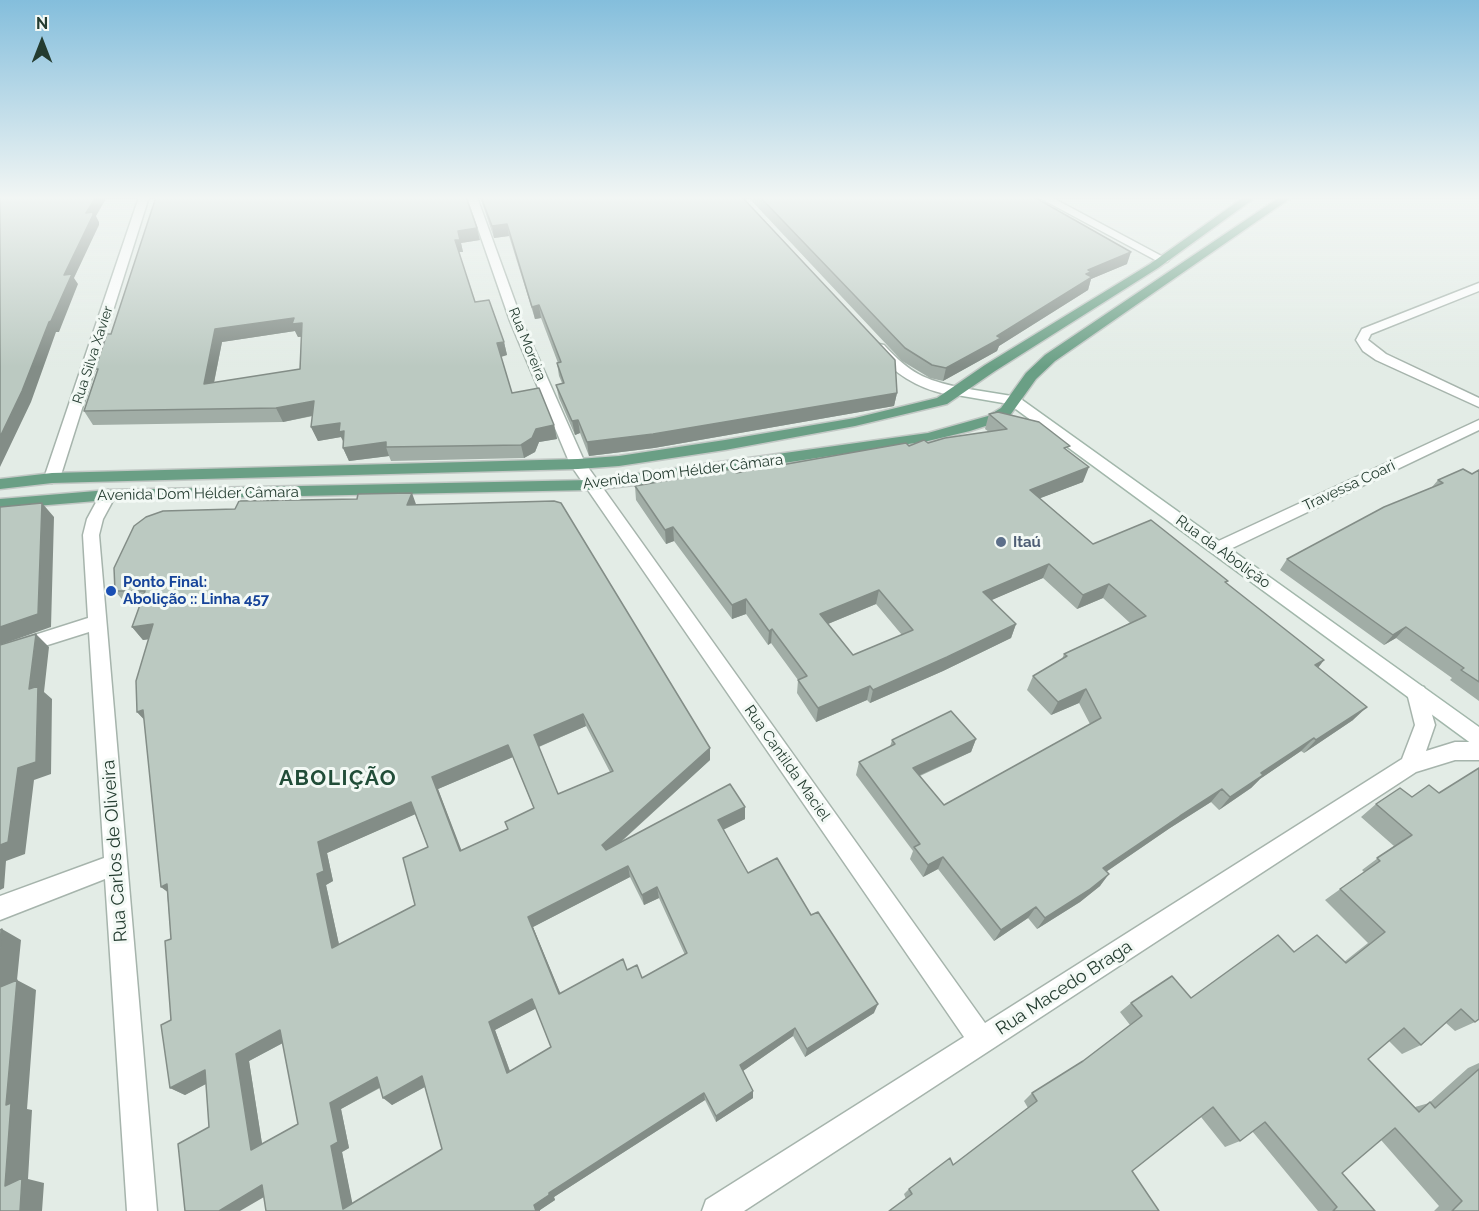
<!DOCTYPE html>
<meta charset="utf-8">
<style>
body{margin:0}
#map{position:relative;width:1479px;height:1211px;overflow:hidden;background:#e3ece6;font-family:Raleway,sans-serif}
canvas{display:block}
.north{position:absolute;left:12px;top:12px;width:60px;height:60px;-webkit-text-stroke:4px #f3f9f5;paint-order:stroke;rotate:0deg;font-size:16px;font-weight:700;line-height:24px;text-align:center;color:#243c30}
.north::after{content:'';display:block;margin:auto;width:21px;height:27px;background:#243c30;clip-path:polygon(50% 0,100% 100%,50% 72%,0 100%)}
</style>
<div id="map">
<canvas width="1479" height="1211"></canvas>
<div class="north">N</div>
</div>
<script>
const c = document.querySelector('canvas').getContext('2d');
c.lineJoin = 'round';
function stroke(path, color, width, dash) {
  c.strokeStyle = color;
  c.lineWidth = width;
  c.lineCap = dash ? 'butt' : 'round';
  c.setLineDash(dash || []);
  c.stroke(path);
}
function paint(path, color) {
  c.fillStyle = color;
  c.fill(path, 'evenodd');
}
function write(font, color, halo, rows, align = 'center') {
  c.font = font + ' Raleway,sans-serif';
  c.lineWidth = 6;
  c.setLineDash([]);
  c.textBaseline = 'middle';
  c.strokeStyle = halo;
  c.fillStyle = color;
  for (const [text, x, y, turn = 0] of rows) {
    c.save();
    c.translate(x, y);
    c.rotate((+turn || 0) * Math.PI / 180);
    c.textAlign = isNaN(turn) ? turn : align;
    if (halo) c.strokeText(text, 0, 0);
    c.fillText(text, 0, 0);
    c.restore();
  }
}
const street = new Path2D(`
 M 139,197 L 149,197 L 60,478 L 52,483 L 47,482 L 44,478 Z
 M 467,197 L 477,197 L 522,321 L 585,463 L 985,1023 L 1402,759 L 1415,725 L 1407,693 L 1410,687 L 1417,685 L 1424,687 L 1435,725 L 1426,751 L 1455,742 L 1479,742 L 1479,760 L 1455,760 L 1416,772 L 744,1211 L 702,1211 L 706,1200 L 964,1037 L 570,464 L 510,321 Z
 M 1038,197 L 1051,197 L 1169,260 L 1167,262 L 1159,262 Z
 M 1479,283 L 1479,291 L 1371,334 L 1368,340 L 1386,354 L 1479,398 L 1479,407 L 1376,360 L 1363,351 L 1356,340 L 1362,329 Z
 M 879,344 L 884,345 C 911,374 923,379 961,388 L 963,391 C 958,396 953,395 946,394 C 916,388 895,373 874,351 L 873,348 L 874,345 Z
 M 1479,420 L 1479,430 L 1224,552 L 1212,552 L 1210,548 L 1212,544 Z
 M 108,490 L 116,495 L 103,519 L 99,535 L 157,1211 L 127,1211 L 105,879 L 0,920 L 0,896 L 104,858 L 89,632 L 0,660 L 0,646 L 88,618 L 83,535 L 87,519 L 100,495 Z`);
const secondary = new Path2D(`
 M 956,387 L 1018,397 L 1479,727 L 1479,747 L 1472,744 L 1009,404 L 951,394 L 949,391 L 951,388 Z`);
const primary = new Path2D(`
 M 1244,197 L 1256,197 L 1158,268 L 995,371 L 947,404 L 855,426 L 725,450 L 619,466 L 578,469 L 52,483 L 0,489 L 0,479 L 52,473 L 578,459 L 619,456 L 725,440 L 855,418 L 937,398 L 985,365 L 1150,264 Z
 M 1280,197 L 1292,197 L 1055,361 L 1036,379 L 1011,414 L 998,422 L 970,431 L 928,441 L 653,483 L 591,490 L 108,500 L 0,509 L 0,499 L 108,490 L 591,480 L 928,433 L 988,416 L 1001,408 L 1026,373 L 1045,355 Z`);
const wall = new Path2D(`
 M 156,197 L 480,240 L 461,243 L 463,252 L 459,252 L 475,302 L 504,342 L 507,355 L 501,356 L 512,393 L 554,425 L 557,439 L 539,442 L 535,452 L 524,458 L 391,461 L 389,456 L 349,461 L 343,448 L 344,442 L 341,437 L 318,441 L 311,427 L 313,416 L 283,422 L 93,425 L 84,411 L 111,334 ZM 295,331 L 298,337 L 301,337 L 300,369 L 214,383 L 222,342 Z
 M 480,197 L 742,197 L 897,393 L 894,406 L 654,448 L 589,456 L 580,433 L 575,435 L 559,398 L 556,385 L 562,383 L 559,376 L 557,363 L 558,363 L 541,318 L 535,319 L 509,236 L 494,238 Z
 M 748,197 L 1034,197 L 1127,264 L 1091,279 L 1088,290 L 999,346 L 997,351 L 943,381 L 930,378 L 902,361 Z
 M 989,414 L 1068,451 L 1083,482 L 1040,498 L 1093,544 L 1226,583 L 1324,660 L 1318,668 L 1353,720 L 1304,753 L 1301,751 L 1260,779 L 1251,788 L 1219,810 L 1211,802 L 1170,828 L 1106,872 L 1100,886 L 1080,902 L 1037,929 L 1028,918 L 994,941 L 938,869 L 923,877 L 910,859 L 913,851 L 856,775 L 859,762 L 890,747 L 892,740 L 976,739 L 971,752 L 920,776 L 944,805 L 1090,724 L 1079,703 L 1051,715 L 1027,690 L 1033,676 L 1062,659 L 1064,654 L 1130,623 L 1103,598 L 1077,609 L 1043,578 L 991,600 L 1016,624 L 1011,638 L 943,671 L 870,703 L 867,700 L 816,722 L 797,693 L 798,680 L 771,643 L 768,645 L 746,614 L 732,619 L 674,541 L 666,544 L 636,500 L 635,486 L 736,473 L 928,443 L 989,432 L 985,429 ZM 876,604 L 902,635 L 853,655 L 828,624 Z
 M 1479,470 L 1479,701 L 1450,680 L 1452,678 L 1396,638 L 1384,645 L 1280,570 L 1287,559 L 1432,487 L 1438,480 L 1472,474 Z
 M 417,505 L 710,748 L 710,760 L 621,842 L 745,807 L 745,819 L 723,829 L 748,873 L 811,915 L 874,1013 L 805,1057 L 793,1036 L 743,1071 L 753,1091 L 753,1098 L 716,1122 L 705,1100 L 554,1197 L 555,1200 L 540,1210 L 540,1211 L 266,1211 L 264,1197 L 209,1127 L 206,1084 L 185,1095 L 170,1088 L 171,939 L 167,891 L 161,887 L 144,719 L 137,712 L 149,639 L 143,640 L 132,627 L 140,604 L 126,604 L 115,591 L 235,509 ZM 586,726 L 610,772 L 558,794 L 539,747 ZM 513,757 L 534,809 L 508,829 L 461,851 L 438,789 ZM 415,814 L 428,847 L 415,905 L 339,945 L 326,885 L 333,881 L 327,853 ZM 630,877 L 644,905 L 659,898 L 685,955 L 642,978 L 627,970 L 560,993 L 533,927 ZM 536,1008 L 551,1047 L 510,1071 L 495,1030 ZM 283,1043 L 298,1124 L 262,1144 L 249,1061 ZM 425,1087 L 442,1149 L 352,1204 L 342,1152 L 349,1148 L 341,1109 L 380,1088 L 392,1105 Z
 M 1400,788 L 1475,1022 L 1455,1031 L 1446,1023 L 1421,1045 L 1402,1054 L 1389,1041 L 1368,1059 L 1415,1107 L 1429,1103 L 1468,1068 L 1479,1063 L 1479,1211 L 1434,1211 L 1439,1206 L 1381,1140 L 1342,1173 L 1375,1211 L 1318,1211 L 1252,1131 L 1240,1141 L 1225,1147 L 1201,1117 L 1132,1171 L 906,1199 L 904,1194 L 909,1189 L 953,1165 L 1028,1108 L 1024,1101 L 1032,1093 L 1083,1061 L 1130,1025 L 1120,1012 L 1131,1003 L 1191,998 L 1294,952 L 1344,962 L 1368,943 L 1325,900 L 1364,872 L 1362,870 L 1394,846 L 1361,817 L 1376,804 Z`);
const shadedWall = new Path2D(`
 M 96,197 L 107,197 L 96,216 L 99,222 L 99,225 L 74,278 L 78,284 L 59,332 L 56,332 L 31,402 L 0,467 L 0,437 L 64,275 L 86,213 Z
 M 507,224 L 509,236 L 494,238 L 492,226 Z
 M 477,228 L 480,240 L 461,243 L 463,252 L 459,252 L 455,240 L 458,231 Z
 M 1131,252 L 1127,264 L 1091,279 L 1088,290 L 999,346 L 997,351 L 943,381 L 946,368 L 997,336 L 1088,270 Z
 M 539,305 L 541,318 L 535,319 L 532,307 Z
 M 294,318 L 302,323 L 307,336 L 298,337 L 295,331 L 222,342 L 211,397 L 204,384 L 215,329 Z
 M 504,342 L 507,355 L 501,357 L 497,343 Z
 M 897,393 L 894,406 L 654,448 L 589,456 L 587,442 Z
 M 314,401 L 320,414 L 283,422 L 276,408 Z
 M 578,420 L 580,433 L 575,435 L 572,421 Z
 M 340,423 L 344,431 L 345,445 L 341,437 L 318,441 L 311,427 Z
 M 554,425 L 557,439 L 539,442 L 535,452 L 524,458 L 521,445 L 536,429 Z
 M 386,442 L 386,447 L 389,456 L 349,461 L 343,448 Z
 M 1089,467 L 1083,482 L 1025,504 L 1030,490 Z
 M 412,493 L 417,507 L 407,505 Z
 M 42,503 L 54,517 L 51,627 L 0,645 L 0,627 Z
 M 673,527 L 674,541 L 666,544 L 665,530 Z
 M 1049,564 L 1043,578 L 978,606 L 983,592 Z
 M 1109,584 L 1103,598 L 1077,609 L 1083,595 Z
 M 879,590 L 876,604 L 818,628 L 820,614 Z
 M 746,599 L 746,614 L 732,619 L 732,605 Z
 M 153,624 L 164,637 L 143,640 L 132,627 Z
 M 1016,624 L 1011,638 L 943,671 L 870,703 L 873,690 Z
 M 1406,627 L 1396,638 L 1384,645 L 1393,635 Z
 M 772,629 L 771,643 L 768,645 L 769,631 Z
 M 36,634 L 49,647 L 44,692 L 52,699 L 51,774 L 34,780 L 25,854 L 6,861 L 4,888 L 0,890 L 0,845 L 29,689 Z
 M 1324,660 L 1313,674 L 1315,665 Z
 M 870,686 L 867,700 L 816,722 L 818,708 Z
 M 1086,689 L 1079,703 L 1051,715 L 1058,702 Z
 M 1367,707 L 1353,720 L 1304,753 L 1316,740 Z
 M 143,710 L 149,725 L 137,712 Z
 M 583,714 L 586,726 L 538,747 L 534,735 Z
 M 1314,738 L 1301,751 L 1260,779 L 1251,788 L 1219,810 L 1230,797 L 1261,773 Z
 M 976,739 L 971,752 L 909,780 L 913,768 Z
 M 508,745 L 513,757 L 438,789 L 466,862 L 460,851 L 432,777 Z
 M 710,748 L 710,760 L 605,856 L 602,845 Z
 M 1222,789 L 1211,802 L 1170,828 L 1094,880 L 1103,868 L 1180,816 Z
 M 411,802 L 418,813 L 327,853 L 333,881 L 326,885 L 342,958 L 332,948 L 317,874 L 318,842 Z
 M 745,807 L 745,819 L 719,832 L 718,820 Z
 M 943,857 L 938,869 L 923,877 L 928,865 Z
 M 628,866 L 630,877 L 533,927 L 564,1002 L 559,994 L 528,917 Z
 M 1109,874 L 1100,886 L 1080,902 L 1037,929 L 1045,918 Z
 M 167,884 L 174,897 L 161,887 Z
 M 657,887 L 659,898 L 644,905 L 642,895 Z
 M 1036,907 L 1028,918 L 994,941 L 1001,930 Z
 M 2,929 L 21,940 L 17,980 L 36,990 L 27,1109 L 32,1110 L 28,1179 L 44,1183 L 42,1211 L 20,1211 L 5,1186 L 6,1105 L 0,990 L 0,949 Z
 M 532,999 L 537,1008 L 495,1030 L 513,1080 L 507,1073 L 489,1022 Z
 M 878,1004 L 874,1013 L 805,1057 L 807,1049 Z
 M 795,1028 L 793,1036 L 740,1073 L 740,1065 Z
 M 280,1030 L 292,1038 L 249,1061 L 264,1156 L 251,1150 L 236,1054 Z
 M 205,1070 L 219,1077 L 185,1095 L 170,1088 Z
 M 422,1076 L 430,1084 L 392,1105 L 383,1098 Z
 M 377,1077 L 386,1084 L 341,1109 L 349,1148 L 342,1152 L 354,1211 L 343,1209 L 331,1146 L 330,1103 Z
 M 753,1091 L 753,1098 L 716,1122 L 716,1116 Z
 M 704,1093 L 705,1100 L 554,1197 L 555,1200 L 540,1210 L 540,1211 L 536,1211 L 534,1205 L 549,1193 Z
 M 262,1185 L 276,1190 L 240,1211 L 219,1211 Z`);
const building = new Path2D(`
 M 0,197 L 96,197 L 86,213 L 93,212 L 93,215 L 64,275 L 72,274 L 51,321 L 49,322 L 22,391 L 0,437 Z
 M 156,197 L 466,197 L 477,228 L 458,231 L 460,240 L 455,240 L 475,302 L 489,300 L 504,342 L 497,343 L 512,393 L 539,388 L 554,425 L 536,429 L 532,438 L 521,445 L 386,447 L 386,442 L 343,448 L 344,431 L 339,432 L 340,423 L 311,427 L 314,401 L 276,408 L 84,411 L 98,369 L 95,369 L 107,334 L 111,334 ZM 294,318 L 292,324 L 302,323 L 300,369 L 204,384 L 215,329 Z
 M 481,197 L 742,197 L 895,360 L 897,393 L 653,434 L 587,442 L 578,420 L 572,421 L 556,385 L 564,383 L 557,363 L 561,362 L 539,305 L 532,307 L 507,224 L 492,226 Z
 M 760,197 L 1034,197 L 1131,252 L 1088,270 L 1091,272 L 1086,274 L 1092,277 L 997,336 L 1001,338 L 946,368 L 932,365 L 905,348 Z
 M 998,412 L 1039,422 L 1070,446 L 1064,448 L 1089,467 L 1030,490 L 1093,544 L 1151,520 L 1228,581 L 1225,582 L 1324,660 L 1315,665 L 1367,707 L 1316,740 L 1314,738 L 1261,773 L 1263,775 L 1230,797 L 1222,789 L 1180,816 L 1103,868 L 1109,874 L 1089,890 L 1045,918 L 1036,907 L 1001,930 L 943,857 L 928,865 L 914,847 L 920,844 L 859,762 L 895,744 L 892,740 L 951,711 L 976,739 L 913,768 L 944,805 L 1101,718 L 1086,689 L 1058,702 L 1033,676 L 1067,656 L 1064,654 L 1146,616 L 1109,584 L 1083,595 L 1049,564 L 983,592 L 1016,624 L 947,657 L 873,690 L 870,686 L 818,708 L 798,680 L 807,676 L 772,629 L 769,631 L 746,599 L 732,605 L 673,527 L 665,530 L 635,486 L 732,469 L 736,473 L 906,443 L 909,446 L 924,440 L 928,443 L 945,438 L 1007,429 L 989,414 ZM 879,590 L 913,630 L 853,655 L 820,614 Z
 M 1463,469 L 1472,474 L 1479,470 L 1479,682 L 1461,670 L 1464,668 L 1406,627 L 1393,635 L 1287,559 L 1384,507 L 1443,483 L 1438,480 Z
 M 412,493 L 407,505 L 554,501 L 561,503 L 710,748 L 602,845 L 606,850 L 730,784 L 745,807 L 718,820 L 748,873 L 777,858 L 811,915 L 818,912 L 878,1004 L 807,1049 L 795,1028 L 740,1065 L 753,1091 L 716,1116 L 704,1093 L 549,1193 L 549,1195 L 534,1205 L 536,1211 L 266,1211 L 262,1185 L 219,1211 L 185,1211 L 178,1144 L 209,1127 L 205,1070 L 170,1088 L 161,1025 L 171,1020 L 165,941 L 171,939 L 167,884 L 161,887 L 143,710 L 137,712 L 136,681 L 153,624 L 132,627 L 145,591 L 115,591 L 114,568 L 134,526 L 146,517 L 163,511 L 235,509 L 239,501 L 357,499 L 358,494 ZM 583,714 L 613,771 L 558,794 L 534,735 ZM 508,745 L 534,808 L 505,822 L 508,829 L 460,851 L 432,777 ZM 411,802 L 428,847 L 403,858 L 415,905 L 332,948 L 317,874 L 324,871 L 318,842 ZM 628,866 L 642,895 L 657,887 L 687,953 L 642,978 L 637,965 L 627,970 L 623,959 L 559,994 L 528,917 ZM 532,999 L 551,1047 L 507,1073 L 489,1022 ZM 280,1030 L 298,1124 L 251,1150 L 236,1054 ZM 422,1076 L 442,1149 L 343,1209 L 331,1146 L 338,1142 L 330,1103 L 377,1077 L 383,1098 Z
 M 42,503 L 38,614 L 0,627 L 0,507 Z
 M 36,634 L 29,689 L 38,686 L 36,762 L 18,768 L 8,842 L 0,845 L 0,645 Z
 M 1479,768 L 1479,1019 L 1475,1022 L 1461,1009 L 1421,1045 L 1404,1028 L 1368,1059 L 1419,1112 L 1430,1102 L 1435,1108 L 1479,1069 L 1479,1211 L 1452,1211 L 1462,1201 L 1395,1128 L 1342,1173 L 1375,1211 L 1333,1211 L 1337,1207 L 1265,1122 L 1240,1141 L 1213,1107 L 1132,1171 L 1159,1211 L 889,1211 L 912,1194 L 909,1189 L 950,1158 L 953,1165 L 1037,1101 L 1032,1093 L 1083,1061 L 1142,1016 L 1131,1003 L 1172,976 L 1191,998 L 1278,935 L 1294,952 L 1317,935 L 1346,963 L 1385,932 L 1340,889 L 1380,861 L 1377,858 L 1412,835 L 1376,804 L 1400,788 L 1412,797 L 1429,785 L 1439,793 Z
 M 2,929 L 0,949 L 0,930 Z
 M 17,980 L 6,1105 L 11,1103 L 5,1186 L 22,1178 L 20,1211 L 0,1211 L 0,987 Z`);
const markers = [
 [1001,542,6,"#5c6f8a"],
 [111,591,6,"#1a4fb4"]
];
const farStreetnames = [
 ["Rua Moreira",527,344,68],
 ["Rua Silva Xavier",93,355,-72]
];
const streetNames = [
 ["Avenida Dom Hélder Câmara",683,472,-7],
 ["Travessa Coari",1349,486,-25],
 ["Avenida Dom Hélder Câmara",198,494,-1],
 ["Rua da Abolição",1223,552,36],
 ["Rua Cantilda Maciel",787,763,55]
];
const serviceNames = [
 ["Itaú",1013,542]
];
const transitNames = [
 ["Ponto Final:",123,582],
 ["Abolição :: Linha 457",123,599]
];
const nearStreetnames = [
 ["Rua Carlos de Oliveira",115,851,-94],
 ["Rua Macedo Braga",1064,988,-33]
];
const districtNames = [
 ["ABOLIÇÃO",338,779]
];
stroke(street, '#a6b4ac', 3);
stroke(secondary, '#a2b7ab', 3);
stroke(primary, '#c2c8c5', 3);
paint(street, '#fff');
paint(secondary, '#fff');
paint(primary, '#6a9f85');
paint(wall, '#a1ada6');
paint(shadedWall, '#838d87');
paint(building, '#bbc9c1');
stroke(building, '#838d87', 1.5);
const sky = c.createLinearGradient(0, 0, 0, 367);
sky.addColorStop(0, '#84bedc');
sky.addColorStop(0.54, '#f2f6f4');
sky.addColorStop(1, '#f2f6f400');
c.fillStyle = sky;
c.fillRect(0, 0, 1479, 367);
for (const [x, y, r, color] of markers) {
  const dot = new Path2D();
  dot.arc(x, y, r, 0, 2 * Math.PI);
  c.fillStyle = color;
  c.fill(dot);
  stroke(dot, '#f3f9f5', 2);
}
write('14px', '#243c30', '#f3f9f5', farStreetnames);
write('15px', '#243c30', '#f3f9f5', streetNames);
write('bold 15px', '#4e5e75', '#f3f9f5', serviceNames, 'left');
write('bold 15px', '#164399', '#f3f9f5', transitNames, 'left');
write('18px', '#243c30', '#f3f9f5', nearStreetnames);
c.letterSpacing = '1.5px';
write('bold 21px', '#214d38', '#f3f9f5', districtNames);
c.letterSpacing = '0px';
</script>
